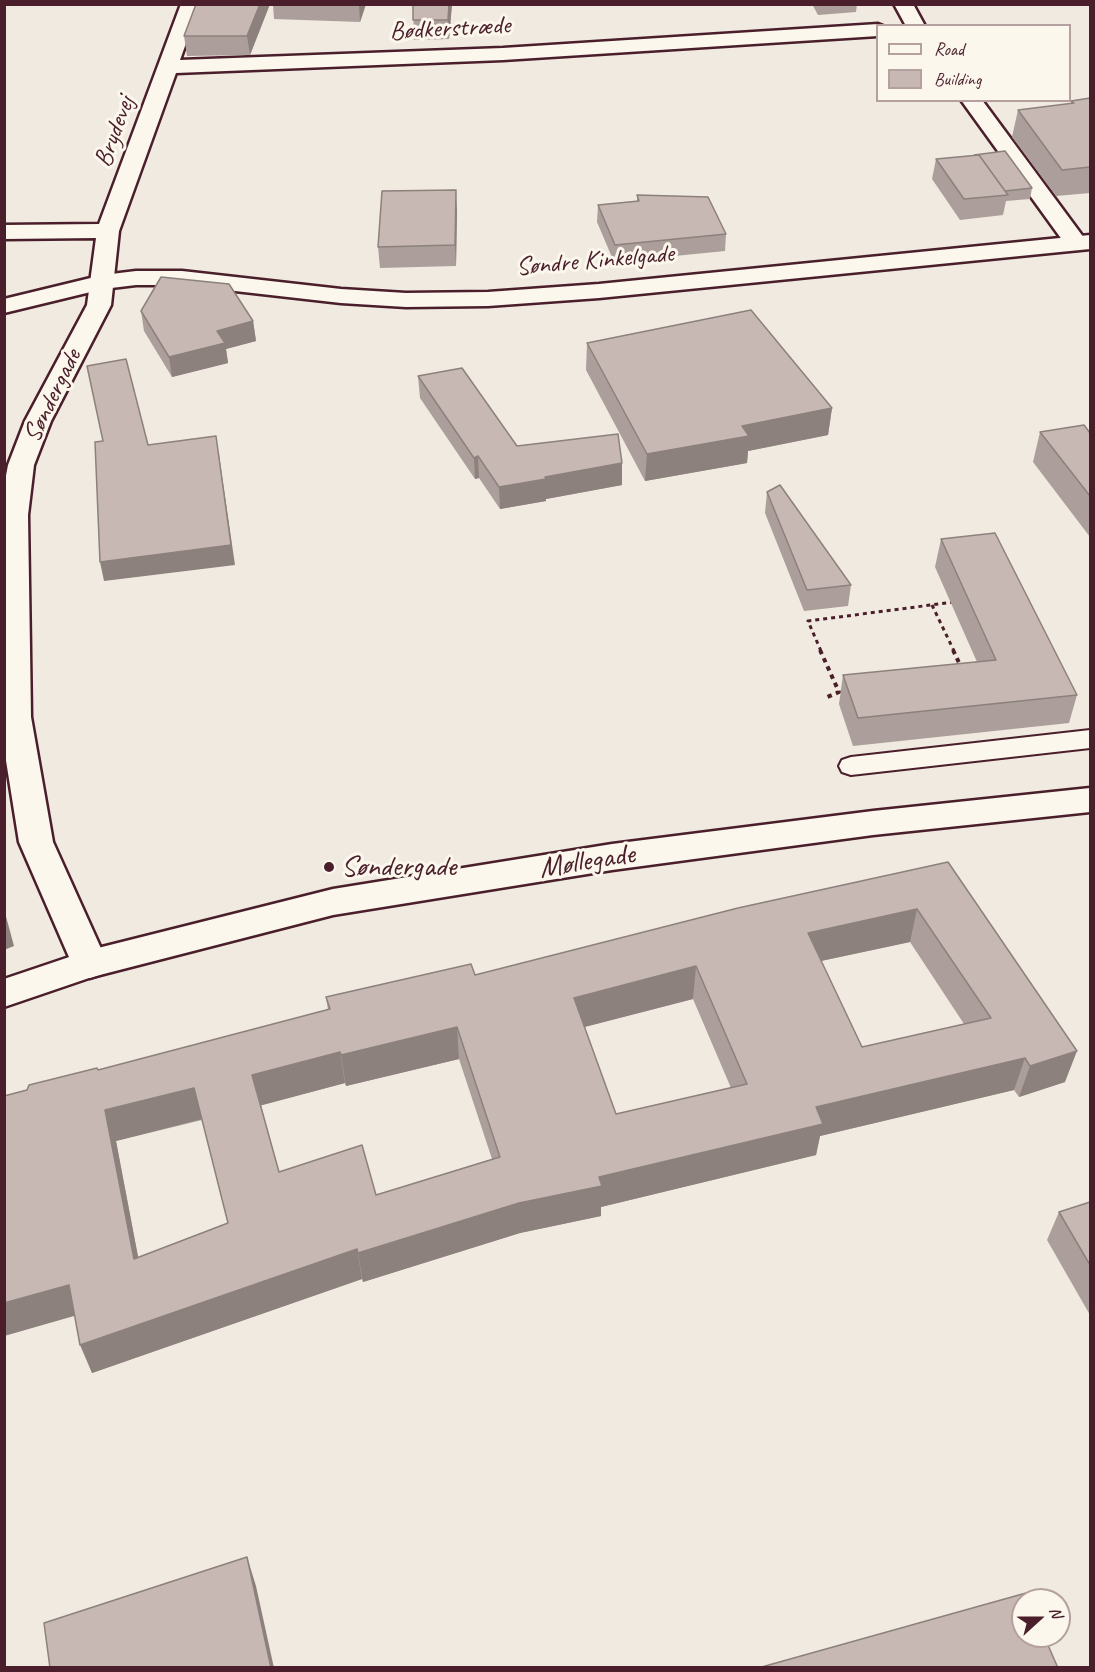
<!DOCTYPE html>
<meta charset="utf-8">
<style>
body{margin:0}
#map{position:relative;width:1095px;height:1672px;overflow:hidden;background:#f0eae0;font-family:Caveat,sans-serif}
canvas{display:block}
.frame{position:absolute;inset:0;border:6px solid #4a1f2b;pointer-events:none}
.legend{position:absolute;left:876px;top:24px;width:195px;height:78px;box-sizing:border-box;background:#fbf7ec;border:2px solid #b4a19f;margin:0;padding:8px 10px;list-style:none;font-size:18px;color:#4a1f2b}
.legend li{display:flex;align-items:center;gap:12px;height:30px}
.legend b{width:30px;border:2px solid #b4a19f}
.north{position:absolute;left:1011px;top:1588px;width:60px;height:60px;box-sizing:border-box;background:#fbf7ec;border:2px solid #b4a19f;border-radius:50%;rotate:69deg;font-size:16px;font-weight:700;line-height:24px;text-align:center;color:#4a1f2b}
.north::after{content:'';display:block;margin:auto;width:21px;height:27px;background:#4a1f2b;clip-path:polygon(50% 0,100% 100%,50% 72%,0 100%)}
</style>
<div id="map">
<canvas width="1095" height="1672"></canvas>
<div class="frame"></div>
<ul class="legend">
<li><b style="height:8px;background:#fbf7ec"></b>Road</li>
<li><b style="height:16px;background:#c8b8b3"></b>Building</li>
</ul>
<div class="north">N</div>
</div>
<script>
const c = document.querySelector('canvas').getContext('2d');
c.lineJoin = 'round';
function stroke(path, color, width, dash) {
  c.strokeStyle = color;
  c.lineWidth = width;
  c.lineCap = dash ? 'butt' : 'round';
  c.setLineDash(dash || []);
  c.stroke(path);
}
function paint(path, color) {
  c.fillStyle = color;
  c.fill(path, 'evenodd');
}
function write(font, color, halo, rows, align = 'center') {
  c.font = font + ' Caveat,sans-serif';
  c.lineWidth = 6;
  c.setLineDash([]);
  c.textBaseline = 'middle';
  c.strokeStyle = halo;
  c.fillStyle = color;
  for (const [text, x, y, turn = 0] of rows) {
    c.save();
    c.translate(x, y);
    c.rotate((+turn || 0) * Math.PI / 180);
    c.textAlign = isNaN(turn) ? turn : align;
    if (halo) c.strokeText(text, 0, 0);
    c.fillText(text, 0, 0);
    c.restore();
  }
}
const pathFar1 = new Path2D(`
 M 932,605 L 954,651
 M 821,651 L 808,621 L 954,602`);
const path = new Path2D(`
 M 820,650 L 839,692 L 825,698
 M 953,650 L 961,667`);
const service = new Path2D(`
 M 1090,730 L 1090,748 L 851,775 L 842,772 L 839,766 L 842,760 L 851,757 Z`);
const minor = new Path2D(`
 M 181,4 L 200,4 L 180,60 L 503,48 L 878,24 L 883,26 L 878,26 L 878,36 L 503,60 L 176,73 L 119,231 L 111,305 L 51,421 L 34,465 L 28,515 L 31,717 L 53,842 L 108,964 L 102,974 L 90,978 L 78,974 L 72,964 L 19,842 L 4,748 L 4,486 L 8,465 L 25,421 L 87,305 L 96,238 L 4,239 L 4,225 L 99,224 Z
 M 894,4 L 913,4 L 925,26 L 906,26 Z
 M 961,100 L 982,100 L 1084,238 L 1088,243 L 1084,248 L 1076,250 L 1068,248 Z`);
const tertiary = new Path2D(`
 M 1090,235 L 1090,249 L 599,298 L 488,306 L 406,307 L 341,303 L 182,285 L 136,285 L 103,289 L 4,313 L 4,299 L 103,275 L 136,271 L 182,271 L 341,289 L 406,293 L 488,292 L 599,284 Z
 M 1090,788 L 1090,812 L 873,835 L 612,870 L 333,915 L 92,977 L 4,1007 L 4,979 L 90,950 L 333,889 L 612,844 L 873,811 Z`);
const wall = new Path2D(`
 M 270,4 L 250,55 L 187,56 L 184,36 Z
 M 273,4 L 366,4 L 360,22 L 274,19 Z
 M 413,4 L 452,4 L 449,39 L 414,40 Z
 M 812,4 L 857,4 L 856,12 L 818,15 Z
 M 1090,98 L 1090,193 L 1056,196 L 1012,137 L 1018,110 L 1071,104 L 1071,101 Z
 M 936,159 L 1032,188 L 1030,199 L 1006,201 L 1003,215 L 960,220 L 932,179 Z
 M 637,195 L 726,234 L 725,251 L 614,262 L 597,222 L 598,205 L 637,201 Z
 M 457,211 L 456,266 L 380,268 L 378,247 Z
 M 141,311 L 253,321 L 256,341 L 226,349 L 228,363 L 172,377 L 144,331 Z
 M 587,343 L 832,408 L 828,435 L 748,451 L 747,463 L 645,481 L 586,370 Z
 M 418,376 L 517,446 L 622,485 L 546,499 L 546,501 L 500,509 L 479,478 L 475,479 L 420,398 Z
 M 1040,432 L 1090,433 L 1090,537 L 1033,462 Z
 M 767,492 L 851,585 L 848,606 L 804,611 L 765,513 Z
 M 941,539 L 1077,695 L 1069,723 L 853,746 L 839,704 L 843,675 L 977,662 L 935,567 Z
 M 948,862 L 1065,1082 L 1019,1097 L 1014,1090 L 820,1136 L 816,1155 L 601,1207 L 601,1216 L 520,1233 L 363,1282 L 362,1279 L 92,1373 L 75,1315 L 4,1336 L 4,1096 L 98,1070 L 328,1010 L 326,997 L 475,975 ZM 910,942 L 964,1024 L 862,1047 L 821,961 ZM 693,999 L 731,1088 L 616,1114 L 584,1027 ZM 459,1059 L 492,1159 L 376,1195 L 279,1172 L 261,1105 L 345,1083 L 346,1086 ZM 202,1120 L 228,1223 L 138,1257 L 116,1141 Z
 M 1090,1202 L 1090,1315 L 1047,1240 L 1059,1212 Z`);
const shadedWall = new Path2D(`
 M 260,4 L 270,4 L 250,55 L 247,36 Z
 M 359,4 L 366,4 L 360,22 Z
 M 449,4 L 452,4 L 449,39 L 448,20 Z
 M 456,190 L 457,211 L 456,266 L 455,245 Z
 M 253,321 L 256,341 L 226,349 L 228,363 L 172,377 L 169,357 L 217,331 Z
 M 832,408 L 828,435 L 748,451 L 747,463 L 645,481 L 647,454 L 742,426 Z
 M 219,455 L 235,565 L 104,581 L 100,562 Z
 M 478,456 L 479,478 L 475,479 L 474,458 Z
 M 622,463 L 622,485 L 546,499 L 546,501 L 500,509 L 499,487 L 545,477 Z
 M 4,909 L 14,946 L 4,950 Z
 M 917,909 L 910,942 L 802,965 L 808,933 Z
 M 696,966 L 693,999 L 573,1030 L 574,998 Z
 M 457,1027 L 459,1059 L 346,1086 L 341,1055 Z
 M 1077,1051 L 1065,1082 L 1019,1097 L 1030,1066 Z
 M 340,1052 L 345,1083 L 259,1106 L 252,1075 Z
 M 1025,1058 L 1014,1090 L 820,1136 L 816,1155 L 601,1207 L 601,1216 L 520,1233 L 363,1282 L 358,1253 L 599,1177 L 816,1107 Z
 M 194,1088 L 202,1119 L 116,1141 L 144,1288 L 134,1259 L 105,1110 Z
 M 357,1249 L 362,1279 L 92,1373 L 80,1345 Z
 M 69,1285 L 81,1314 L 4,1336 L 4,1303 Z
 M 247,1557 L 256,1586 L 274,1668 L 271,1668 Z`);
const building = new Path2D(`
 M 196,4 L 260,4 L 247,36 L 184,36 Z
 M 413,4 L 449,4 L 448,20 L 413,20 Z
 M 1090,98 L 1090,167 L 1062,170 L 1018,110 L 1074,103 L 1071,101 Z
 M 1005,151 L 1032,188 L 1005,191 L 979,155 L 974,155 Z
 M 979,155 L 1008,195 L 964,199 L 936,159 Z
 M 456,190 L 455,245 L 378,247 L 382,191 Z
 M 637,195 L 708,197 L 726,234 L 615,245 L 598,205 L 639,201 Z
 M 161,277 L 229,284 L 253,321 L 217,331 L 225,343 L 169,357 L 141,311 Z
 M 751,310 L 832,408 L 742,426 L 749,436 L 647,454 L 587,343 Z
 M 126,359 L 148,445 L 216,436 L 231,545 L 100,562 L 95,442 L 103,441 L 87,366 Z
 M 462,368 L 517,446 L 618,434 L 622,463 L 545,477 L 546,479 L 499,487 L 478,456 L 474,458 L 418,376 Z
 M 1084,425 L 1090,433 L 1090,496 L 1040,432 Z
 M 780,485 L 851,585 L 807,590 L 767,492 Z
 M 995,533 L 1077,695 L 858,718 L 843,675 L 996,660 L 941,539 Z
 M 948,862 L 1077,1051 L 1030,1066 L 1025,1058 L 816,1107 L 823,1124 L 599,1177 L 602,1186 L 519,1203 L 358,1253 L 357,1249 L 80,1345 L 69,1285 L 4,1303 L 4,1096 L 27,1090 L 29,1085 L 97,1068 L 98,1070 L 330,1009 L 326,997 L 471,964 L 475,975 L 738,908 ZM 917,909 L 991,1018 L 862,1047 L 808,933 ZM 696,966 L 747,1084 L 616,1114 L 574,998 ZM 457,1027 L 500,1157 L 376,1195 L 362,1145 L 279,1172 L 252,1075 L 340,1052 L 341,1055 ZM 194,1088 L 228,1223 L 134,1259 L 105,1110 Z
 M 1090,1202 L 1090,1265 L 1059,1212 Z
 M 247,1557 L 271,1668 L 50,1668 L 44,1623 Z
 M 1026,1593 L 1029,1600 L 1023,1600 L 1023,1636 L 1044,1636 L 1058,1668 L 758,1668 Z`);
const markers = [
 [329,867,6,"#4a1f2b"]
];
const farStreetnames = [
 ["Bødkerstræde",450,29,-3],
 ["Brydevej",115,132,-70],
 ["Søndre Kinkelgade",595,261,-5],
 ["Søndergade",53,396,-64]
];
const streetNames = [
 ["Møllegade",587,862,-9]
];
const poiNames = [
 ["Søndergade",341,867]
];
stroke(service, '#4a1f2b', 4);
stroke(minor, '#4a1f2b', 5);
stroke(tertiary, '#4a1f2b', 5);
stroke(pathFar1, '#4a1f2b', 3, [4, 4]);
stroke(path, '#4a1f2b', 4, [4.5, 4.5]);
paint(service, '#fbf7ec');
paint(minor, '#fbf7ec');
paint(tertiary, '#fbf7ec');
paint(wall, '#ac9e9a');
paint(shadedWall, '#8c817d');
paint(building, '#c8b8b3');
stroke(building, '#8c817d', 1.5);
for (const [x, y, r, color] of markers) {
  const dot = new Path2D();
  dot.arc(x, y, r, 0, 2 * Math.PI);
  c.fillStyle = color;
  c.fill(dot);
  stroke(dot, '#fbf7ec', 2);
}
write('26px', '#4a1f2b', '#fbf7ec', farStreetnames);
write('30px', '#4a1f2b', '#fbf7ec', streetNames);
write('30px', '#4a1f2b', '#fbf7ec', poiNames, 'left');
</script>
